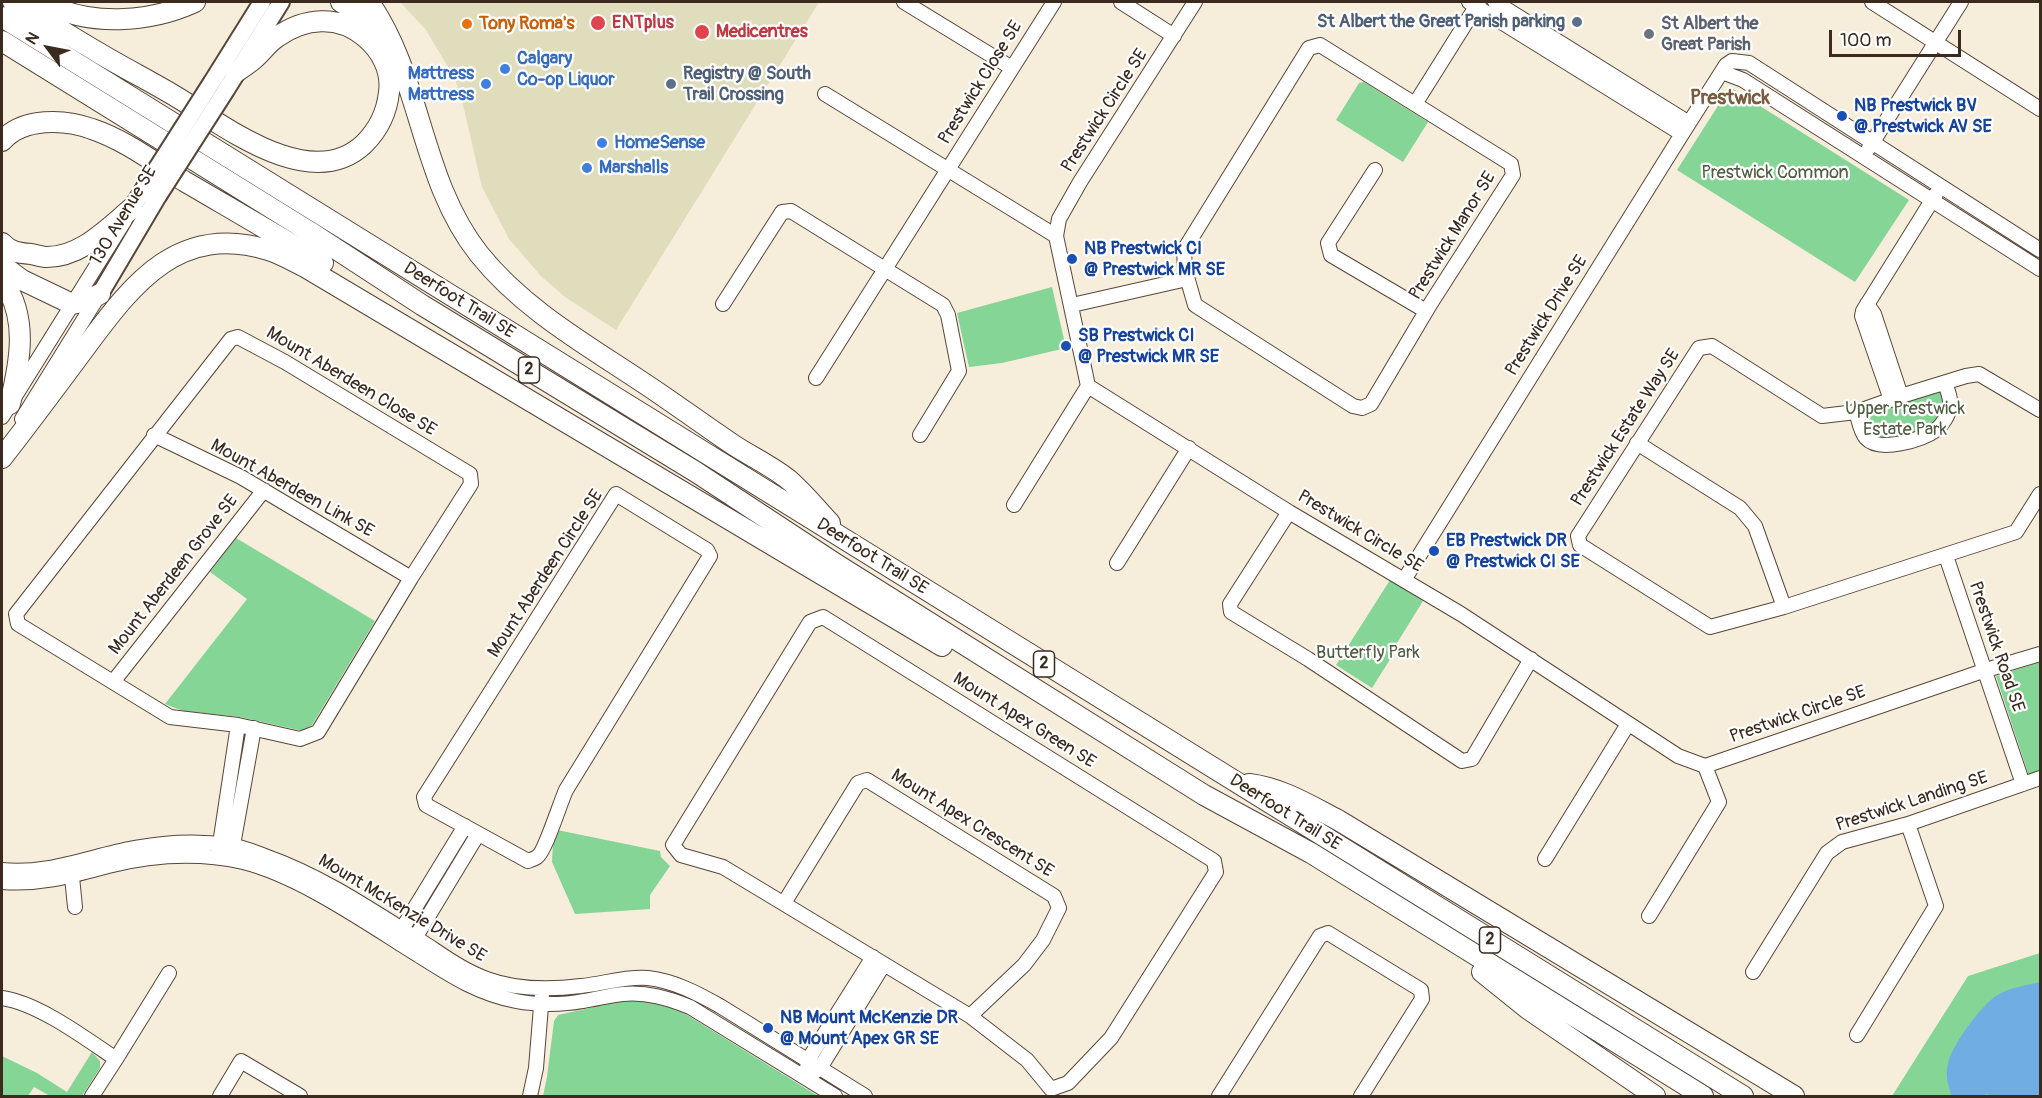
<!DOCTYPE html>
<style>
body{margin:0}
#map{position:relative;width:2042px;height:1098px;overflow:hidden;background:#f6eddb;font-family:Pangolin,sans-serif}
canvas{display:block}
.frame{position:absolute;inset:0;border:3px solid #3b2a1e;pointer-events:none}
.north{position:absolute;left:18px;top:18px;width:60px;height:60px;-webkit-text-stroke:4px #fff;paint-order:stroke;rotate:302deg;font-size:16px;font-weight:700;line-height:24px;text-align:center;color:#3b2a1e}
.north::after{content:'';display:block;margin:auto;width:21px;height:27px;background:#3b2a1e;clip-path:polygon(50% 0,100% 100%,50% 72%,0 100%)}
.scale{position:absolute;left:1829px;top:30px;width:132px;height:27px;box-sizing:border-box;border:3px solid #3b2a1e;border-top:0;padding-left:8px;font-size:18px;line-height:21px;white-space:nowrap;color:#3b2a1e;-webkit-text-stroke:4px #fff;paint-order:stroke}
</style>
<div id="map">
<canvas width="2042" height="1098"></canvas>
<div class="frame"></div>
<div class="north">N</div>
<div class="scale">100 m</div>
</div>
<script>
const c = document.querySelector('canvas').getContext('2d');
c.lineJoin = 'round';
function paint(path, color) {
  c.fillStyle = color;
  c.fill(path, 'evenodd');
}
function stroke(path, color, width, dash) {
  c.strokeStyle = color;
  c.lineWidth = width;
  c.lineCap = dash ? 'butt' : 'round';
  c.setLineDash(dash || []);
  c.stroke(path);
}
function write(font, color, halo, rows, align = 'center') {
  c.font = font + ' Pangolin,sans-serif';
  c.lineWidth = 4.5;
  c.setLineDash([]);
  c.textBaseline = 'middle';
  c.strokeStyle = halo;
  c.fillStyle = color;
  for (const [text, x, y, turn = 0] of rows) {
    c.save();
    c.translate(x, y);
    c.rotate((+turn || 0) * Math.PI / 180);
    c.textAlign = isNaN(turn) ? turn : align;
    if (halo) c.strokeText(text, 0, 0);
    c.fillText(text, 0, 0);
    c.restore();
  }
}
const built = new Path2D(`
 M 400,2 L 819,2 L 616,330 L 565,297 L 541,276 L 509,239 L 482,187 L 461,96 L 454,77 L 426,30 Z`);
const green = new Path2D(`
 M 1364,82 L 1428,122 L 1403,162 L 1336,120 L 1359,83 Z
 M 1730,87 L 1909,200 L 1855,282 L 1677,170 Z
 M 1052,287 L 1066,348 L 1002,363 L 969,367 L 957,313 Z
 M 1944,384 L 1949,394 L 1936,429 L 1874,443 L 1856,412 Z
 M 236,538 L 375,621 L 312,725 L 303,731 L 240,717 L 183,711 L 165,704 L 247,599 L 210,572 Z
 M 1390,580 L 1423,601 L 1392,651 L 1394,653 L 1372,688 L 1336,665 Z
 M 2040,662 L 2040,773 L 2029,776 L 1996,676 Z
 M 557,830 L 660,851 L 661,857 L 670,866 L 650,895 L 650,909 L 575,914 L 552,862 L 553,843 Z
 M 2040,953 L 2040,1096 L 1892,1096 L 1968,976 Z
 M 632,1001 L 648,1002 L 679,1010 L 818,1096 L 543,1096 L 547,1077 L 554,1021 L 558,1015 L 617,1002 Z
 M 92,1052 L 100,1061 L 100,1068 L 82,1096 L 50,1096 L 34,1087 L 28,1096 L 2,1096 L 2,1056 L 37,1073 L 67,1092 Z`);
const water = new Path2D(`
 M 2040,982 L 2040,1096 L 1993,1096 L 1986,1094 L 1984,1096 L 1952,1096 C 1948,1086 1945,1075 1948,1064 C 1951,1046 1981,1006 1996,996 C 2008,988 2027,985 2040,982 Z`);
const minor = new Path2D(`
 M 904,2 L 1012,68
 M 1121,2 L 1174,36
 M 1195,2 L 1080,182 L 1059,219 L 1056,236 L 1088,386 L 1289,512 L 1461,614 L 1678,756 L 1705,766 L 1986,670 L 2040,654
 M 1469,2 L 1682,134
 M 1495,2 L 1689,123
 M 1872,2 L 2040,109
 M 1320,45 L 1511,164 L 1513,175 L 1431,303 L 1371,404 L 1362,408 L 1353,406 L 1195,305 L 1185,270 L 1184,250 L 1309,48 Z
 M 1722,72 L 1743,80 L 2040,269
 M 825,94 L 1056,236
 M 1415,104 L 1479,2
 M 1869,148 L 1961,2
 M 1375,170 L 1328,243 L 1331,255 L 1426,311
 M 723,304 L 782,212 L 791,211 L 943,305 L 948,315 L 959,371 L 920,435
 M 1867,304 L 1874,314 L 1901,396
 M 1072,305 L 1187,279
 M 238,337 L 285,362 L 470,474 L 471,484 L 411,578 L 318,732 L 300,739 L 238,725 L 170,717 L 18,624 L 16,614 L 231,339 Z
 M 816,378 L 1054,2
 M 1891,400 L 1862,316 L 1863,311 L 1936,194
 M 2040,410 L 1979,374 L 1966,376 L 1901,396 L 1856,412 L 1822,416 L 1712,346 L 1699,348 L 1578,536 L 1580,545 L 1710,627 L 1784,607 L 2016,532 L 2040,494
 M 1856,412 C 1859,420 1860,431 1866,438 C 1879,453 1922,440 1936,430 C 1942,425 1949,415 1950,406 C 1951,398 1948,391 1945,384
 M 2,417 L 125,220
 M 22,419 L 99,295
 M 154,435 L 241,477 L 411,578
 M 1637,443 L 1740,508 L 1755,526 L 1784,607
 M 616,494 L 707,550 L 710,556 L 566,790 C 560,803 545,852 537,857 C 534,859 531,860 528,861 L 426,805 L 424,797 Z
 M 1014,505 L 1088,386
 M 1289,512 L 1230,604 L 1231,612 L 1308,659 L 1462,761 L 1472,759 L 1531,659
 M 1946,556 L 2023,784
 M 1117,563 L 1189,448
 M 1404,580 L 1682,134 L 1726,65 L 1732,61 L 1749,63 L 2040,250
 M 823,617 L 1214,861 L 1216,872 L 1111,1038 L 1068,1083 L 1051,1089 L 1027,1060 L 970,1016 L 723,867 L 681,855 L 673,845 L 810,622 Z
 M 113,682 L 264,490
 M 465,826 L 402,929 L 400,944 L 415,938 L 478,834
 M 222,852 L 220,844 L 238,725
 M 229,852 L 233,845 L 254,728
 M 1545,859 L 1628,724
 M 2,870 C 48,875 90,856 135,848 C 166,842 199,841 230,845 C 242,847 254,852 265,856 C 322,876 373,911 424,943 C 444,956 464,971 487,979 C 517,990 549,990 581,986 C 604,984 625,976 648,978 C 674,981 697,993 720,1006 L 865,1096
 M 72,877 L 75,907
 M 2,882 C 41,885 71,876 108,866 C 152,855 198,852 243,862 C 300,876 368,924 418,955 C 451,976 477,993 516,1001 C 536,1005 563,1005 583,1001 C 597,999 610,995 623,994 C 647,992 668,998 690,1007 L 835,1096
 M 784,903 L 858,783 L 867,780 L 1054,896 L 1059,908 L 1043,940 L 1024,965 L 970,1016
 M 1649,916 L 1719,802 L 1705,766
 M 1753,972 L 1827,853 L 1842,842 L 1908,824 L 2040,778
 M 2,998 C 38,1003 85,1038 116,1059 L 92,1096
 M 1857,1035 L 1936,906 L 1908,824
 M 116,1059 L 169,973
 M 807,1068 L 808,1060 L 873,957
 M 813,1073 L 820,1068 L 884,964
 M 220,1096 L 241,1061 L 300,1096
 M 530,1096 L 536,1068 L 542,994
 M 1219,1096 L 1320,936 L 1328,933 L 1421,990 L 1422,999 L 1361,1096`);
const major = new Path2D(`
 M 212,82 L 262,2
 M 226,90 L 281,2
 M 132,208 L 145,187
 M 100,294 L 158,196`);
const highway = new Path2D(`
 M 13,2 C 42,18 70,36 99,53 C 124,68 150,81 175,96 C 222,124 310,195 364,144 C 378,130 387,112 389,92 C 392,71 381,50 365,37 C 338,14 304,18 277,37 C 268,43 262,52 254,59 C 248,64 242,68 236,72
 M 43,2 C 89,27 149,23 195,2
 M 341,2 L 370,21 L 379,33
 M 369,2 C 422,78 420,180 479,254 C 526,313 596,350 657,392 C 682,409 707,427 732,444 C 750,456 772,466 789,480 C 804,493 817,509 830,523
 M 2,17 L 1743,1096
 M 2,41 L 310,232 L 422,305 L 696,472 L 836,564 L 1204,795 L 1311,853 L 1703,1096
 M 2,141 C 23,117 65,119 92,129 C 125,140 155,163 184,181 C 230,208 277,235 323,263
 M 2,243 C 10,252 19,253 31,254 C 35,255 40,256 45,257 C 80,258 107,229 132,208
 M 2,265 L 22,280 L 72,304 L 84,302 L 100,294
 M 2,280 C 29,317 20,362 10,404
 M 2,458 C 31,421 59,383 88,344 C 134,282 180,223 268,250 C 281,254 293,261 305,267 L 942,646
 M 1249,784 C 1282,788 1309,805 1338,820 L 1794,1096
 M 1482,972 L 1528,1009 L 1655,1096`);
const majorBridge = new Path2D(`
 M 145,187 L 212,82
 M 158,196 L 226,90`);
const markers = [
 [1577,22,6,"#5c6f8a"],
 [598,23,8,"#e0444e"],
 [467,24,6,"#e8710a"],
 [702,32,8,"#e0444e"],
 [1649,34,6,"#6b7280"],
 [505,69,6,"#3f7fe0"],
 [486,84,6,"#3f7fe0"],
 [671,84,6,"#5c6f8a"],
 [1842,116,6,"#1a4fb4"],
 [602,143,6,"#3f7fe0"],
 [587,168,6,"#3f7fe0"],
 [1072,259,6,"#1a4fb4"],
 [1066,346,6,"#1a4fb4"],
 [1434,551,6,"#1a4fb4"],
 [768,1028,6,"#1a4fb4"]
];
const shields = [
 [529,370,21],
 [1044,664,21],
 [1490,940,21]
];
const shieldNames = [
 ["2",529,370],
 ["2",1044,664],
 ["2",1490,940]
];
const serviceNames = [
 ["St Albert the Great Parish parking",1565,22],
 ["Registry @ South",683,74,"left"],
 ["Trail Crossing",683,95,"left"]
];
const healthNames = [
 ["ENTplus",612,23],
 ["Medicentres",716,32]
];
const foodNames = [
 ["Tony Roma's",479,24]
];
const worshipNames = [
 ["St Albert the",1661,24],
 ["Great Parish",1661,45]
];
const shopNames = [
 ["Calgary",517,59],
 ["Co-op Liquor",517,80],
 ["Mattress",474,74,"right"],
 ["Mattress",474,95,"right"],
 ["HomeSense",614,143],
 ["Marshalls",599,168]
];
const streetNames = [
 ["Prestwick Close SE",981,83,-58],
 ["Prestwick Circle SE",1105,111,-57],
 ["130 Avenue SE",124,216,-59],
 ["Prestwick Manor SE",1453,236,-58],
 ["Deerfoot Trail SE",459,301,32],
 ["Prestwick Drive SE",1547,316,-58],
 ["Mount Aberdeen Close SE",351,382,31],
 ["Prestwick Estate Way SE",1626,428,-57],
 ["Mount Aberdeen Link SE",292,489,29],
 ["Prestwick Circle SE",1360,532,31],
 ["Deerfoot Trail SE",872,557,32],
 ["Mount Aberdeen Circle SE",546,574,-57],
 ["Mount Aberdeen Grove SE",174,575,-52],
 ["Prestwick Road SE",1996,647,71],
 ["Prestwick Circle SE",1798,715,-19],
 ["Mount Apex Green SE",1024,721,32],
 ["Prestwick Landing SE",1912,802,-18],
 ["Deerfoot Trail SE",1285,813,32],
 ["Mount Apex Crescent SE",972,824,32],
 ["Mount McKenzie Drive SE",402,909,31]
];
const transitNames = [
 ["NB Prestwick BV",1854,106],
 ["@ Prestwick AV SE",1854,127],
 ["NB Prestwick CI",1084,249],
 ["@ Prestwick MR SE",1084,270],
 ["SB Prestwick CI",1078,336],
 ["@ Prestwick MR SE",1078,357],
 ["EB Prestwick DR",1446,541],
 ["@ Prestwick CI SE",1446,562],
 ["NB Mount McKenzie DR",780,1018],
 ["@ Mount Apex GR SE",780,1039]
];
const parkNames = [
 ["Prestwick Common",1775,173],
 ["Upper Prestwick",1905,409],
 ["Estate Park",1905,430],
 ["Butterfly Park",1368,653]
];
const neighbourhoodNames = [
 ["Prestwick",1730,99]
];
paint(built, '#dfddbb');
paint(green, '#85d596');
paint(water, '#6fade2');
stroke(minor, '#57473a', 16);
stroke(major, '#57473a', 20);
stroke(highway, '#57473a', 22);
stroke(minor, '#fff', 14);
stroke(major, '#fff', 16);
stroke(highway, '#fff', 20);
stroke(majorBridge, '#57473a', 20, []);
stroke(majorBridge, '#fff', 16);
for (const [x, y, r, color] of markers) {
  const dot = new Path2D();
  dot.arc(x, y, r, 0, 2 * Math.PI);
  c.fillStyle = color;
  c.fill(dot);
  stroke(dot, '#fff', 2);
}
for (const [x, y, w] of shields) {
  const box = new Path2D();
  box.roundRect(x - w / 2, y - 13, w, 26, 4.5);
  c.fillStyle = '#fff';
  c.fill(box);
  stroke(box, '#3b2a1e', 1.5);
}
write('bold 16px', '#3b2a1e', null, shieldNames);
write('bold 18px', '#4e5e75', '#fff', serviceNames, 'right');
write('bold 18px', '#be3a42', '#fff', healthNames, 'left');
write('bold 18px', '#c56008', '#fff', foodNames, 'left');
write('bold 18px', '#5b616d', '#fff', worshipNames, 'left');
write('bold 18px', '#366cbe', '#fff', shopNames, 'left');
write('18px', '#3b2a1e', '#fff', streetNames);
write('bold 18px', '#164399', '#fff', transitNames, 'left');
write('18px', '#515d42', '#fff', parkNames);
write('bold 20px', '#785c3f', '#fff', neighbourhoodNames);
</script>
